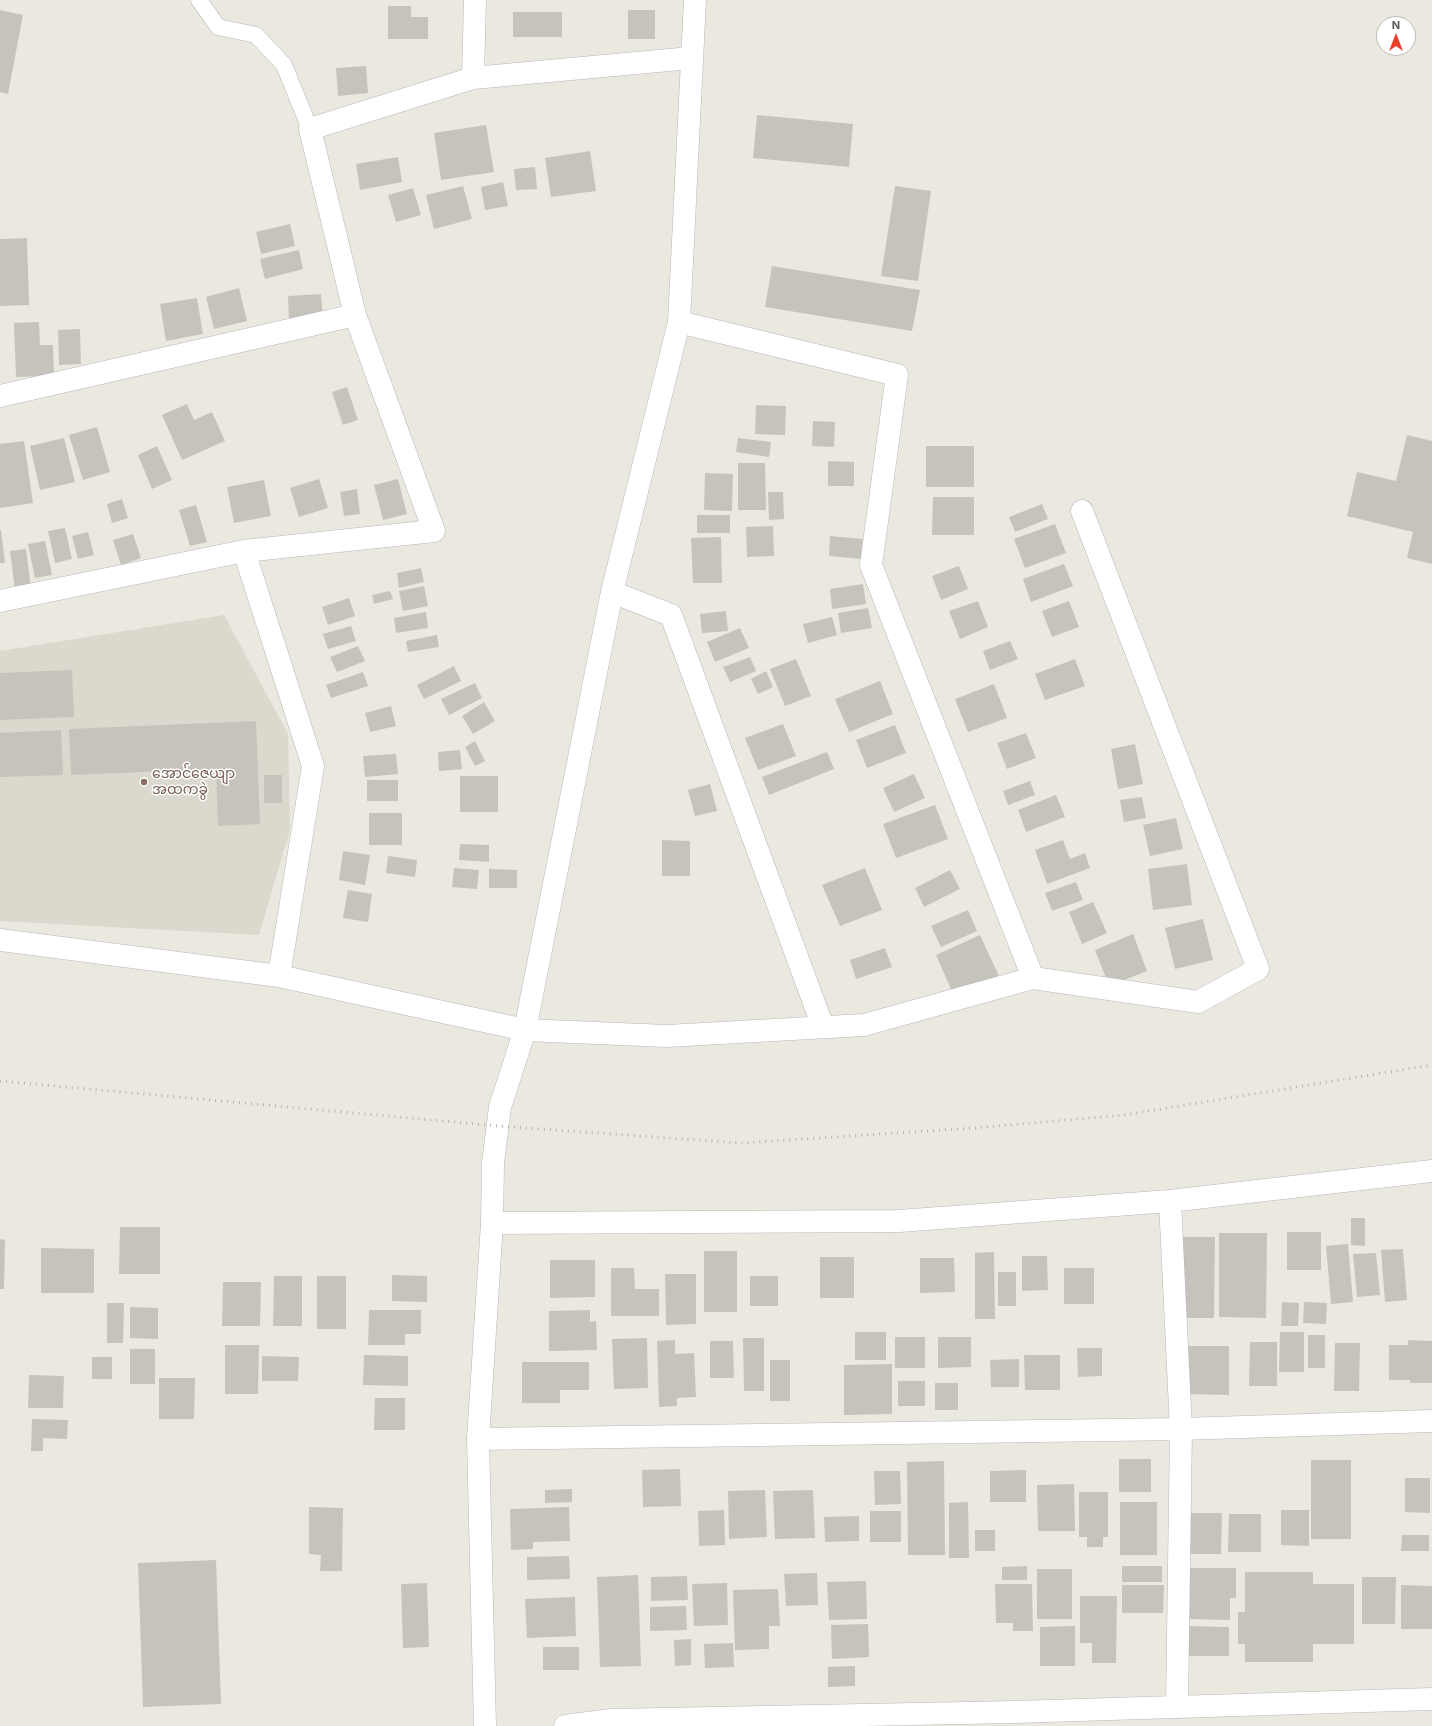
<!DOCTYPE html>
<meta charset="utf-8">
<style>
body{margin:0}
#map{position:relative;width:1432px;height:1726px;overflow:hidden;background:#ebe9df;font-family:Inter,sans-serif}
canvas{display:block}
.north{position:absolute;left:1376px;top:16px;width:40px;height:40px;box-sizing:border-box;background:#fff;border:1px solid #bcbdbf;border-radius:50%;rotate:0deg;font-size:11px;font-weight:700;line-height:16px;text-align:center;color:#585b60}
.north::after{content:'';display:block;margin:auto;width:14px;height:18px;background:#e83e29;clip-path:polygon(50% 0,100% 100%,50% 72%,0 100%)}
</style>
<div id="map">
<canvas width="1432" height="1726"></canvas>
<div class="north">N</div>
</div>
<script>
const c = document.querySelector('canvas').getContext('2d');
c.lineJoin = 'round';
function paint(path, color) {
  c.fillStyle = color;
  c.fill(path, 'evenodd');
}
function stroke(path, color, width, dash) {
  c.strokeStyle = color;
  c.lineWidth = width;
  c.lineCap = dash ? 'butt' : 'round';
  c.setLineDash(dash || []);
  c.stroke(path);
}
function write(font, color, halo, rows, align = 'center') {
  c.font = font + ' Inter,"Noto Sans Myanmar",sans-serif';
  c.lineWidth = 3;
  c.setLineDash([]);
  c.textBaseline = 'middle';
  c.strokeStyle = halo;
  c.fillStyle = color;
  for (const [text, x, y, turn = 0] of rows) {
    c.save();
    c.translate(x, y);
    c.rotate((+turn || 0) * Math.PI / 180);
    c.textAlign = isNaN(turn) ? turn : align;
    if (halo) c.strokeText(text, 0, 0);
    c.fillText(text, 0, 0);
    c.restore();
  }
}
const education = new Path2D(`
 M 224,615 L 288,734 L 290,830 L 259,935 L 0,921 L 0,651 Z`);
const building = new Path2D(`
 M 388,6 L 411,6 L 411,17 L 428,17 L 428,39 L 388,39 Z
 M 0,10 L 23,15 L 8,94 L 0,92 Z
 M 628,10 L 655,10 L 655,39 L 628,39 Z
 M 513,12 L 562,12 L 562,37 L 513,37 Z
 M 366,66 L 368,93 L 338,96 L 336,68 Z
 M 757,115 L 853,124 L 849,167 L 753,158 Z
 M 486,125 L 494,172 L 441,180 L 434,133 Z
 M 590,151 L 596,191 L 551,197 L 545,158 Z
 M 398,157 L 402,182 L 360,190 L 356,164 Z
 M 535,167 L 537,189 L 516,190 L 514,169 Z
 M 503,182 L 508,206 L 485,210 L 481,187 Z
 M 463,186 L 472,219 L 434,229 L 426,195 Z
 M 895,186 L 931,191 L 918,281 L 881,276 Z
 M 413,188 L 421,215 L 396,222 L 388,195 Z
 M 290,224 L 295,246 L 261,254 L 256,232 Z
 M 27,238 L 29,305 L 0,306 L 0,239 Z
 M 299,250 L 303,269 L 265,279 L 260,259 Z
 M 772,266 L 920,290 L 912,331 L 765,307 Z
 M 239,288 L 247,321 L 214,329 L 206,297 Z
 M 321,294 L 323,318 L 289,320 L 288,296 Z
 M 197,298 L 203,334 L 166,341 L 160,304 Z
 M 39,322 L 40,345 L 53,345 L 54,376 L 16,377 L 14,323 Z
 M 80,329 L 81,364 L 59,365 L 58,330 Z
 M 347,387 L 358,420 L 343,425 L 332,392 Z
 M 187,404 L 194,420 L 212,412 L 225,441 L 182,460 L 162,415 Z
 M 756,405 L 786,406 L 785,435 L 755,434 Z
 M 813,421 L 835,422 L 834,447 L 812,446 Z
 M 97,427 L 110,472 L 83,480 L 69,435 Z
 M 1407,435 L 1432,441 L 1432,564 L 1407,558 L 1413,532 L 1347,516 L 1357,472 L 1396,481 Z
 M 64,438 L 75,482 L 40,490 L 30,446 Z
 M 738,438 L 771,442 L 769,457 L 736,452 Z
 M 24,441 L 33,503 L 0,508 L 0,444 Z
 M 157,446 L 172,480 L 152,489 L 138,455 Z
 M 926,446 L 974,446 L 974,487 L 926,487 Z
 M 828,461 L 854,462 L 854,486 L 828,486 Z
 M 738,463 L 765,463 L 766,510 L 738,510 Z
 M 705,473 L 733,474 L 732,511 L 704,510 Z
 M 319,479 L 328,508 L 299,517 L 290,488 Z
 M 398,479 L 407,514 L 383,520 L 374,485 Z
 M 264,480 L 271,516 L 234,523 L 227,487 Z
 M 357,489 L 360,514 L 344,516 L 340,492 Z
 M 768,492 L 783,492 L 784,519 L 769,520 Z
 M 933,497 L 974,497 L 974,535 L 932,535 Z
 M 122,499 L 128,518 L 112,523 L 107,504 Z
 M 1042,504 L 1048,519 L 1015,532 L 1009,517 Z
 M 196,505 L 207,542 L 190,546 L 179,510 Z
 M 697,515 L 730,515 L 730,533 L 697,533 Z
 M 1055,524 L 1066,553 L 1025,568 L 1014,539 Z
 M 773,526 L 774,556 L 747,557 L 746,527 Z
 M 65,528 L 72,559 L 55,563 L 48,531 Z
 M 0,530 L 1,530 L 5,563 L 0,563 Z
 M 88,532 L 94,555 L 78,559 L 72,536 Z
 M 133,534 L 141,558 L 121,565 L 113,540 Z
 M 830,536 L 863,539 L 861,559 L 829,556 Z
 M 721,537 L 722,583 L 693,583 L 691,538 Z
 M 45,541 L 52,575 L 35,578 L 28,544 Z
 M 26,549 L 31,588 L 15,590 L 10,551 Z
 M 1064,564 L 1073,586 L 1031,602 L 1023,579 Z
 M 959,566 L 968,589 L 941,600 L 932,576 Z
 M 421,568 L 424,582 L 399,588 L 397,573 Z
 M 863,584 L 866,604 L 832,609 L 830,589 Z
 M 424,586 L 428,606 L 403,611 L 399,591 Z
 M 390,591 L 393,599 L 374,604 L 372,595 Z
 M 349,598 L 355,616 L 328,625 L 322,607 Z
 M 978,601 L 988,627 L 960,639 L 949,611 Z
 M 1069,601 L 1079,627 L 1052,637 L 1042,611 Z
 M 868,608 L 872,628 L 841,633 L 838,613 Z
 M 726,611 L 728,631 L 702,633 L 700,614 Z
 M 426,612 L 428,628 L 396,633 L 394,618 Z
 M 832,617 L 837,635 L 808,643 L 803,624 Z
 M 351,626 L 356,641 L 328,649 L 323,634 Z
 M 740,628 L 749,648 L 715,662 L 707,642 Z
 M 437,635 L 439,647 L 408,652 L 406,641 Z
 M 1010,641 L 1018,659 L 990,670 L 983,651 Z
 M 358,646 L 365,661 L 337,672 L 330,657 Z
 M 750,657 L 756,671 L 730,682 L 723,667 Z
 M 796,659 L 811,696 L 785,706 L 770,669 Z
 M 1075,659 L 1085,686 L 1045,700 L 1035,674 Z
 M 454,666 L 461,681 L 424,699 L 417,685 Z
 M 72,670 L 74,717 L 0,720 L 0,673 Z
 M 766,671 L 773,687 L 758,694 L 751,679 Z
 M 363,672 L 368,686 L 331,698 L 326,685 Z
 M 880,681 L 893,714 L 849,732 L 835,699 Z
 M 475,683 L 482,698 L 449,715 L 441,699 Z
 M 994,684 L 1007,718 L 968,732 L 955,699 Z
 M 484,702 L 495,721 L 473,734 L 462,716 Z
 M 391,706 L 396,726 L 370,732 L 365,713 Z
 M 256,721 L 260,824 L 218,826 L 216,769 L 71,775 L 69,729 Z
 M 783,724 L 796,756 L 758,770 L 745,738 Z
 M 895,725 L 906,753 L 867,768 L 856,740 Z
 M 61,730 L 63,775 L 0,777 L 0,733 Z
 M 1026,733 L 1036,758 L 1007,769 L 997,743 Z
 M 475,741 L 485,761 L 475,766 L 465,747 Z
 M 1135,744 L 1143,784 L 1118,789 L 1111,749 Z
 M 460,750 L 462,769 L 439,771 L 438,752 Z
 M 827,752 L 834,769 L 769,795 L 762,777 Z
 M 396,754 L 398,774 L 365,777 L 363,756 Z
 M 914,774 L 925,798 L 894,812 L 883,788 Z
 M 264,775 L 282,775 L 282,803 L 264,803 Z
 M 460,776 L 498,776 L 498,812 L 460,812 Z
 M 367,780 L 398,780 L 398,801 L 367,801 Z
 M 1030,781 L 1035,795 L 1008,805 L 1003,791 Z
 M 710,784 L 717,811 L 695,816 L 688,790 Z
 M 1056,795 L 1065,817 L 1026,832 L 1018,810 Z
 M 1142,797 L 1146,818 L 1124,822 L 1120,800 Z
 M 935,805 L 948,839 L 896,858 L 883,824 Z
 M 369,813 L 402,813 L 402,845 L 369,845 Z
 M 1176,818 L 1183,849 L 1150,856 L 1143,825 Z
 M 662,840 L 690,841 L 690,876 L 662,876 Z
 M 1063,840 L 1070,859 L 1085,853 L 1090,868 L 1047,884 L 1035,850 Z
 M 460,844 L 489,845 L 489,862 L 459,860 Z
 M 343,851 L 370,855 L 365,885 L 339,880 Z
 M 388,856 L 417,860 L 415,877 L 386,873 Z
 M 1187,864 L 1192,905 L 1153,910 L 1148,869 Z
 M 454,868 L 479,870 L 477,889 L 452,887 Z
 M 865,868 L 882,910 L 840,926 L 822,885 Z
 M 489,869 L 517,870 L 517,888 L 489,888 Z
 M 950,870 L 960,889 L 924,907 L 915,888 Z
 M 1076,882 L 1083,900 L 1052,911 L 1045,893 Z
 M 348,890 L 372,894 L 368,922 L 343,918 Z
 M 1093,902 L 1107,933 L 1082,944 L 1069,912 Z
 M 968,910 L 977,931 L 941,947 L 931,926 Z
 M 1203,919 L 1213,960 L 1175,969 L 1165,928 Z
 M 1133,934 L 1147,971 L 1109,986 L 1095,950 Z
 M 980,935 L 999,976 L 954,996 L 936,955 Z
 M 885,948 L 892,967 L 856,979 L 850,960 Z
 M 1351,1218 L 1365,1218 L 1365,1246 L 1351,1245 Z
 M 120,1227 L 160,1227 L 160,1274 L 119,1274 Z
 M 1287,1232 L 1321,1232 L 1321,1270 L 1287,1270 Z
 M 1219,1233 L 1267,1233 L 1266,1318 L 1219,1317 Z
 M 1183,1237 L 1215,1237 L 1214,1318 L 1182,1318 Z
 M 0,1239 L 5,1240 L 4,1289 L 0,1289 Z
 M 1348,1244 L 1353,1302 L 1331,1304 L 1326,1246 Z
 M 41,1248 L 94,1249 L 94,1293 L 41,1293 Z
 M 1403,1249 L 1407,1300 L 1385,1302 L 1381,1250 Z
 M 704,1251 L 737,1251 L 737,1312 L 704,1312 Z
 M 994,1252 L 995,1319 L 975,1319 L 975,1253 Z
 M 1376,1253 L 1380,1295 L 1357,1297 L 1353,1254 Z
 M 1022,1256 L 1047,1256 L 1048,1290 L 1022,1291 Z
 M 820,1257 L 854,1257 L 854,1298 L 820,1298 Z
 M 920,1258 L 954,1258 L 955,1292 L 920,1293 Z
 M 550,1260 L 595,1260 L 595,1297 L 550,1298 Z
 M 611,1268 L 634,1268 L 635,1289 L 659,1289 L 659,1316 L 611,1316 Z
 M 1064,1268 L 1094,1268 L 1094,1304 L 1064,1304 Z
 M 998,1272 L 1016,1272 L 1016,1306 L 998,1306 Z
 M 665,1274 L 696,1274 L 696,1324 L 666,1325 Z
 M 392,1275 L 427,1276 L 427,1302 L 392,1301 Z
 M 274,1276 L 302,1276 L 302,1326 L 273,1326 Z
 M 317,1276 L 346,1276 L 346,1329 L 317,1329 Z
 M 750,1276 L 778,1276 L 778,1306 L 750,1306 Z
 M 223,1282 L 261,1282 L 260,1326 L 222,1326 Z
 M 1282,1302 L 1299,1303 L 1298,1326 L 1281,1326 Z
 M 1304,1302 L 1327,1303 L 1326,1324 L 1303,1323 Z
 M 107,1303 L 124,1303 L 123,1343 L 107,1343 Z
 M 130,1307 L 158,1308 L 158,1339 L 130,1338 Z
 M 369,1310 L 421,1310 L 421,1334 L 405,1334 L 405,1345 L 368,1345 Z
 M 590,1310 L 590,1322 L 596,1321 L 597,1350 L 549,1351 L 549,1311 Z
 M 855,1332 L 886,1332 L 886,1360 L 855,1360 Z
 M 1280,1332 L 1304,1332 L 1304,1372 L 1279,1372 Z
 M 1308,1335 L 1325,1335 L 1325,1368 L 1308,1368 Z
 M 895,1337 L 925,1337 L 925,1368 L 895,1368 Z
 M 938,1337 L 971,1337 L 971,1367 L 938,1368 Z
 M 647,1338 L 648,1388 L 614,1389 L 612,1339 Z
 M 743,1338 L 764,1338 L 764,1391 L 744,1391 Z
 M 675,1340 L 675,1354 L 694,1353 L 696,1397 L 677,1398 L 677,1406 L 659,1407 L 657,1341 Z
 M 1408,1340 L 1432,1341 L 1432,1383 L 1410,1383 L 1410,1380 L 1389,1380 L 1389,1345 L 1408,1345 Z
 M 710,1341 L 733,1341 L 734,1378 L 710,1378 Z
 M 1250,1342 L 1277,1342 L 1277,1386 L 1249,1386 Z
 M 1335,1343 L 1360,1343 L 1359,1391 L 1334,1391 Z
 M 225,1345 L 259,1345 L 258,1394 L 225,1394 Z
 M 1185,1346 L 1229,1346 L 1229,1395 L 1185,1394 Z
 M 1077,1348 L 1102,1348 L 1102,1376 L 1078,1377 Z
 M 130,1349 L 155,1349 L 155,1384 L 130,1384 Z
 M 364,1355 L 408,1356 L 408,1386 L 363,1385 Z
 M 1024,1355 L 1060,1355 L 1060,1390 L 1025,1390 Z
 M 262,1356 L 299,1357 L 298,1381 L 262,1381 Z
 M 92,1357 L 112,1357 L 112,1379 L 92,1379 Z
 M 1019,1359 L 1019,1387 L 991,1387 L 990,1360 Z
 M 770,1360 L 790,1360 L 790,1401 L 770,1401 Z
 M 522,1362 L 589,1362 L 589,1390 L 560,1390 L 560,1403 L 522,1403 Z
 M 892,1364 L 892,1414 L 844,1415 L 844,1365 Z
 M 29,1375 L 64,1376 L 63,1408 L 28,1408 Z
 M 159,1378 L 195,1378 L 194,1419 L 159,1419 Z
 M 898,1381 L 925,1381 L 925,1406 L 898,1406 Z
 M 935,1383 L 958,1383 L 958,1410 L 935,1410 Z
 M 375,1398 L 405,1398 L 405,1430 L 374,1430 Z
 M 32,1419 L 68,1420 L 67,1439 L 43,1438 L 43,1451 L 31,1451 Z
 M 1119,1459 L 1151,1459 L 1151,1492 L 1119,1492 Z
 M 1311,1460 L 1351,1460 L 1351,1539 L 1311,1539 Z
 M 944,1461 L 945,1555 L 908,1555 L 907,1462 Z
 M 680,1469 L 681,1506 L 643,1507 L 642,1470 Z
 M 1026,1470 L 1026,1502 L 990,1502 L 990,1471 Z
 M 874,1471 L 900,1471 L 901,1504 L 875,1505 Z
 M 1405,1478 L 1430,1478 L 1430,1513 L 1405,1512 Z
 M 1074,1484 L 1075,1531 L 1038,1531 L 1037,1485 Z
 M 572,1489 L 572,1502 L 545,1503 L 545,1490 Z
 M 765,1490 L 767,1537 L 729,1539 L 728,1491 Z
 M 813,1490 L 815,1538 L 775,1539 L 773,1491 Z
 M 1079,1492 L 1108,1492 L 1108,1537 L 1103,1537 L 1103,1547 L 1087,1547 L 1087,1537 L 1079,1537 Z
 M 968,1502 L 969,1558 L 949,1558 L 949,1503 Z
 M 1120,1502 L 1157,1502 L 1157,1555 L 1120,1555 Z
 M 309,1507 L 343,1508 L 342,1571 L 320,1571 L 321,1555 L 309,1554 Z
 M 569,1507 L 570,1541 L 533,1542 L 533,1549 L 511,1550 L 510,1509 Z
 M 724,1510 L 725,1545 L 699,1546 L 698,1511 Z
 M 1281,1510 L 1309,1510 L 1309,1546 L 1281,1545 Z
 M 870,1511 L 901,1511 L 901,1542 L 870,1542 Z
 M 1188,1513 L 1222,1513 L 1221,1554 L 1188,1554 Z
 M 1229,1514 L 1261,1514 L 1261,1552 L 1228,1552 Z
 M 859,1516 L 859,1541 L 825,1542 L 824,1517 Z
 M 975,1530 L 995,1530 L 995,1551 L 975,1551 Z
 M 1402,1535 L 1429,1535 L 1429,1551 L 1401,1551 Z
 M 569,1556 L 570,1579 L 527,1580 L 527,1557 Z
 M 216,1560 L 221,1704 L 143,1707 L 138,1563 Z
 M 1027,1566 L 1027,1580 L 1002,1580 L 1002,1567 Z
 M 1122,1566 L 1162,1566 L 1162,1582 L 1122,1582 Z
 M 1187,1568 L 1236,1568 L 1236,1598 L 1230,1598 L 1230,1620 L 1186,1619 Z
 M 1037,1569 L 1072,1569 L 1072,1619 L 1037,1619 Z
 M 1245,1572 L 1313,1572 L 1313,1584 L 1354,1584 L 1354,1644 L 1313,1644 L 1313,1662 L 1245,1662 L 1245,1644 L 1238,1644 L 1238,1612 L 1245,1612 Z
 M 817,1573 L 818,1605 L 786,1606 L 784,1574 Z
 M 638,1575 L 641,1666 L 600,1667 L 597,1577 Z
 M 687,1576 L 688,1600 L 651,1601 L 651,1577 Z
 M 1362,1577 L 1396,1577 L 1395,1624 L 1362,1624 Z
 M 866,1581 L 867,1619 L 829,1620 L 827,1582 Z
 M 427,1583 L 429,1647 L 403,1648 L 401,1584 Z
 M 727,1583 L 728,1625 L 694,1626 L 692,1584 Z
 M 995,1584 L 1032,1584 L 1033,1631 L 1013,1631 L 1013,1623 L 996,1623 Z
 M 1122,1585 L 1164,1585 L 1163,1613 L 1122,1613 Z
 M 1401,1585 L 1432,1586 L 1432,1629 L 1401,1629 Z
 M 778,1589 L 780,1626 L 769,1626 L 769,1649 L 735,1650 L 733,1590 Z
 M 1080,1596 L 1117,1596 L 1116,1663 L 1092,1663 L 1092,1643 L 1080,1643 Z
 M 575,1597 L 576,1636 L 527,1638 L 525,1599 Z
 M 686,1606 L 687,1630 L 650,1631 L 650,1607 Z
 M 868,1624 L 869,1657 L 832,1659 L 831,1625 Z
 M 1075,1626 L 1075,1666 L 1040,1666 L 1040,1627 Z
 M 1186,1626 L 1229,1627 L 1229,1656 L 1186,1656 Z
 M 691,1639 L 691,1665 L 675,1666 L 674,1640 Z
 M 733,1643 L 734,1667 L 705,1668 L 704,1644 Z
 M 543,1647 L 579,1647 L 579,1670 L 543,1670 Z
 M 855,1666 L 855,1686 L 828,1687 L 828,1667 Z`);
const service = new Path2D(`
 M 199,0 L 218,27 L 256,35 L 284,65 L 310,129`);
const minor = new Path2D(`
 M 473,78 L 475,0
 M 679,322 L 897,375 L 871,565 L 1033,978
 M 0,396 L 355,315
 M 244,551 L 313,766 L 279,976
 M 612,592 L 671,615 L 823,1027
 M 0,601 L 244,551 L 434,531 L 355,315 L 310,129 L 473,78 L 691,58
 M 0,940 L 279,976 L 525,1030 L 667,1036 L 864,1025 L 1033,978 L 1198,1002 L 1258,969 L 1082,511
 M 1170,1201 L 1181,1429 L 1177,1707
 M 492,1223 L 899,1221 L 1170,1201 L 1432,1171
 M 478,1439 L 1181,1429 L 1432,1421`);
const tertiary = new Path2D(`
 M 485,1726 L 478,1439 L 492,1223 L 493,1163 L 500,1107 L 525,1030 L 612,592 L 679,322 L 695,0
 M 565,1726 L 611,1720 L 1015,1712 L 1432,1699`);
const rail = new Path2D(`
 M 0,1081 L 498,1126 L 741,1143 L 974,1128 L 1124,1115 L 1432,1065`);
const markers = [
 [144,782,4,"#8d6e63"]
];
const educationNames = [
 ["အောင်ဇေယျာ",152,774],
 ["အထကခွဲ",152,790]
];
paint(education, '#dbd8cd');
paint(building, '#c6c3bc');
stroke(service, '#b5b7bc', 17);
stroke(minor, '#b5b7bc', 23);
stroke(tertiary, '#b5b7bc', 23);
stroke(service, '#fff', 16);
stroke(minor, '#fff', 22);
stroke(tertiary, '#fff', 22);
stroke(rail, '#b1b2b2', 3, [1, 5]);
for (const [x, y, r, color] of markers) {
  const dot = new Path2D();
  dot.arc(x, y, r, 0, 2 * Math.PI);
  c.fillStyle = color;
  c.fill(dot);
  stroke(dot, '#fff', 1.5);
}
write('14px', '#785e54', '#fff', educationNames, 'left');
</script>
